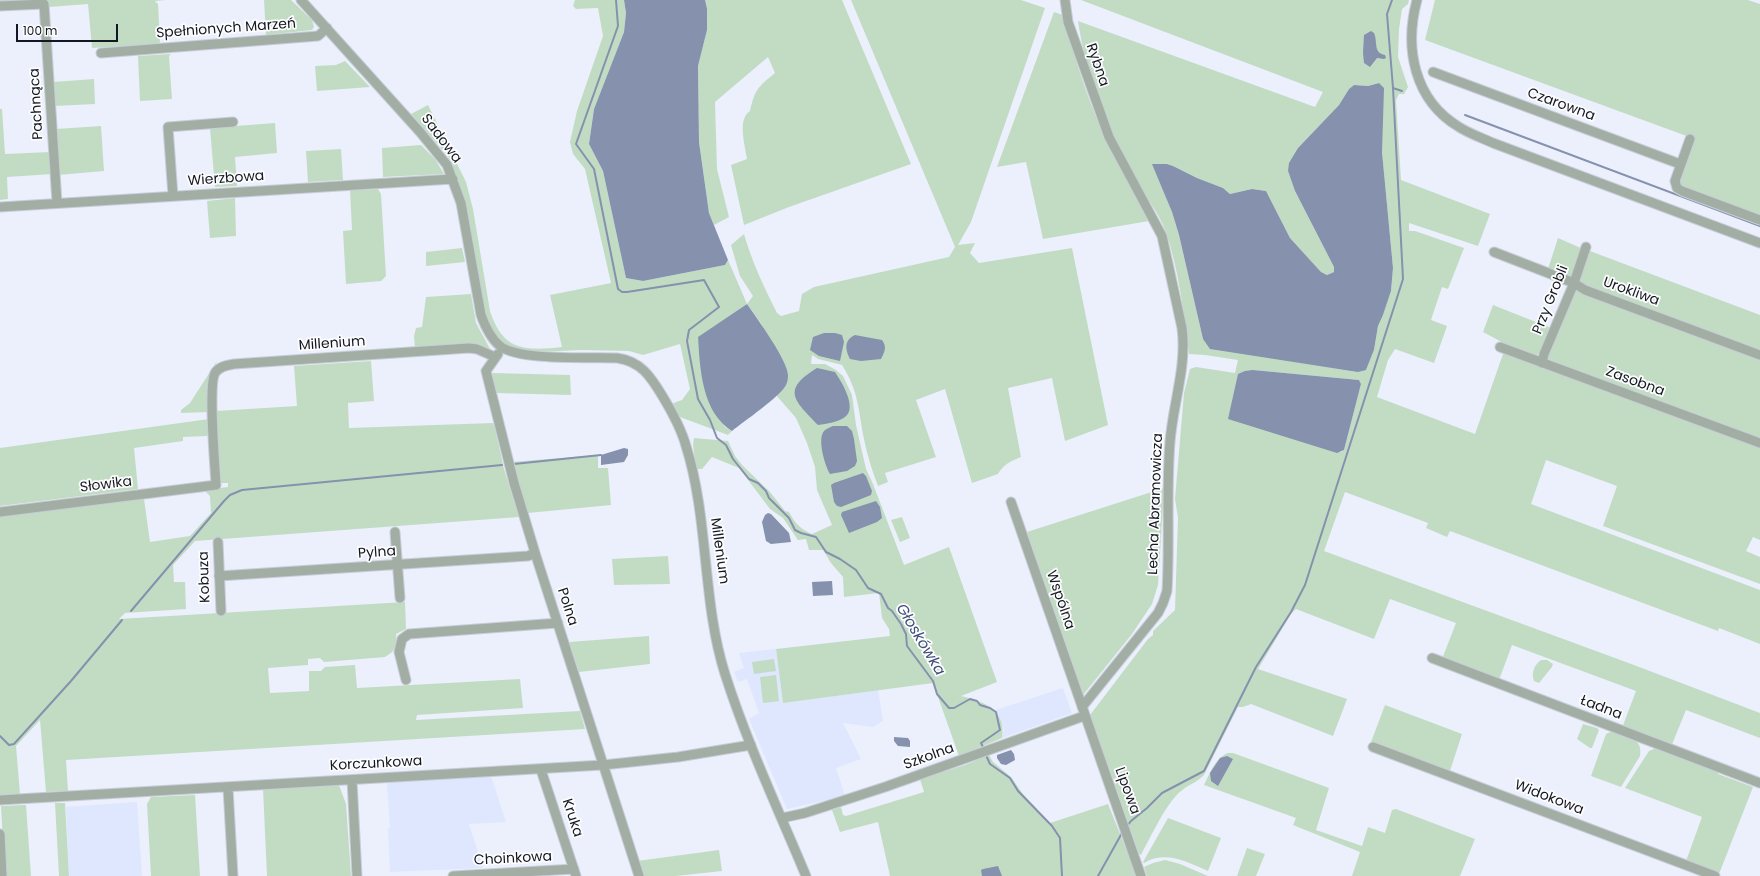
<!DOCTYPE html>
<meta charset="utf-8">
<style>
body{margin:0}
#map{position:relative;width:1760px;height:876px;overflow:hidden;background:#ebf0fc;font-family:Poppins,sans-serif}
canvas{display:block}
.scale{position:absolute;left:16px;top:24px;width:102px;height:18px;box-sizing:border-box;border:2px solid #131721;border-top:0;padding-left:5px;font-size:12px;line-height:14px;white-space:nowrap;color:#131721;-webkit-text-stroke:3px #fdfdfd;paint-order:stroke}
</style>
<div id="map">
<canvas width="1760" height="876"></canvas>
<div class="scale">100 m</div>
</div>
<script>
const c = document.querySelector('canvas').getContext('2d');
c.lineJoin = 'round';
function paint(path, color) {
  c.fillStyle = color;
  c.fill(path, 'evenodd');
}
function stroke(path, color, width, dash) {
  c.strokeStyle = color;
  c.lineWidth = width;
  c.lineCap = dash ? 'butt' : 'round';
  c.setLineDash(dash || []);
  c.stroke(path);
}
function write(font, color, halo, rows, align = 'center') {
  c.font = font + ' Poppins,sans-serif';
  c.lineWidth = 3.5;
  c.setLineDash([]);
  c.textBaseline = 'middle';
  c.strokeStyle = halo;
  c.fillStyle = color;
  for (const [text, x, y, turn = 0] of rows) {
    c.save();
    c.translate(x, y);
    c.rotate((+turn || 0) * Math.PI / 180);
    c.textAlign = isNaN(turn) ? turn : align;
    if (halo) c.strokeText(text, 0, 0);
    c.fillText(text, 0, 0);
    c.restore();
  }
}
const built = new Path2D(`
 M 776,649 L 783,703 L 878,690 L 883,721 L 873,727 L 843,723 L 861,759 L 836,768 L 845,796 L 787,809 L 749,719 L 759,713 L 747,679 L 738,682 L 734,672 L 744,668 L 739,653 Z
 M 1063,688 L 1072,713 L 1002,738 L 1004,729 L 996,710 Z
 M 491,776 L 506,822 L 469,824 L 483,868 L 390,872 L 388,829 L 390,828 L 387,782 Z
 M 137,802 L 142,876 L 69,876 L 66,807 Z`);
const green = new Path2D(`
 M 0,0 L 166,0 L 155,1 L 158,4 L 160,42 L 158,44 L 92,48 L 88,4 L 49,7 L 48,2 L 0,4 Z
 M 264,0 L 291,0 L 312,20 L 314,27 L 312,30 L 266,35 Z
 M 575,0 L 624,0 L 626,13 L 624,32 L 594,109 L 589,144 L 603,171 L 626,278 L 643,281 L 725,265 L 728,260 L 747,304 L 753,296 L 740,276 L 731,245 L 744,234 C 752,262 764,287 777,313 L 781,316 L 799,311 L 802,294 L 814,287 L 949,257 L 955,247 L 851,0 L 1021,0 L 1045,8 L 971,222 L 958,245 L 975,243 L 970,253 L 979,263 L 1072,248 L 1108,425 L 1065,441 L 1052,378 L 1008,388 L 1021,457 C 1011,461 1004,464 998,474 L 972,483 L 945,389 L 916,400 L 936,457 L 885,473 L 888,482 L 878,486 C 872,470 867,455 864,439 C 858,409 859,392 842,365 L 818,359 L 812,355 L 811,364 L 825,364 L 836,370 L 843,376 L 852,395 L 856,425 L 866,469 L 873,484 L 904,565 L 949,547 L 997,682 L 961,696 C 984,701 1007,711 1002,738 L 959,756 L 933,683 L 783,703 L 776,649 L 890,636 L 889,629 L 882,618 L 879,593 L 844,597 L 843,577 L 831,563 L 823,550 L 809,550 L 806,539 L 798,540 L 783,518 L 770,509 L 739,468 L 712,457 L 702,469 L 696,469 L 693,444 L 694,438 L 728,441 L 735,456 L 742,465 L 770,492 L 785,511 L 789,512 C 795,523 800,529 812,534 L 832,525 L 817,490 L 815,467 L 807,443 L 796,418 L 776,395 L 785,387 L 786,367 L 760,322 L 747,304 L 698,338 L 704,385 L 725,427 L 732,431 L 728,435 L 680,417 L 671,404 L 682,400 L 690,389 L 680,344 L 643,355 L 629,351 L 581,350 L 535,352 L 521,351 L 508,346 L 498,339 L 490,329 L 486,318 L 464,203 L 457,178 L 448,156 L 411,114 L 428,105 L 466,182 L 473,209 L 490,311 C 503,351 524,351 562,347 L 550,295 L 611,283 L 585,169 L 573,154 L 570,142 L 577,111 L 603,36 L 598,8 L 576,9 L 573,6 Z
 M 705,0 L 842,0 L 911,164 L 789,207 L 744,225 L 731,165 L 747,159 C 745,145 737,119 750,111 C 755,89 758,87 775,73 L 768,57 L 715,102 L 717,169 L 729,217 L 714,225 L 709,213 L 699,142 L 698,66 L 707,30 Z
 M 1081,0 L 1409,0 L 1408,4 L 1402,9 L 1399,29 L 1398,57 L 1408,87 L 1404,94 L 1399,94 L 1396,100 L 1401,180 L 1490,214 L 1478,246 L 1409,223 L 1409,231 L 1415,231 L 1464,248 L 1448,289 L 1442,287 L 1431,320 L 1447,326 L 1434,363 L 1395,349 L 1388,360 L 1377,397 L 1475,434 L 1503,354 L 1506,353 L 1760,447 L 1760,540 L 1753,537 L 1746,551 L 1760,557 L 1760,584 L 1603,526 L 1617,486 L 1546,460 L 1531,504 L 1760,590 L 1760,644 L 1719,628 L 1718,631 L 1450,531 L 1447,537 L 1426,528 L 1428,523 L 1345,492 L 1324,551 L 1634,665 L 1760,713 L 1760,738 L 1686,710 L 1671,747 L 1622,728 L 1636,691 L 1512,645 L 1499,680 L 1442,659 L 1456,623 L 1390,599 L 1374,639 L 1296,609 L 1291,614 L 1258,669 L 1347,699 L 1333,736 L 1251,704 L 1243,707 L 1238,707 L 1204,775 C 1195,784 1189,784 1181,791 C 1167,802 1150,838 1141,855 L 1139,854 L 1090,715 L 1148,639 L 1153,635 L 1153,631 L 1175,610 L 1178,518 L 1175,499 L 1184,393 L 1190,369 L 1196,367 L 1235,373 L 1238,360 L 1205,355 L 1189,354 C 1184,314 1179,271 1166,232 C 1157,208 1138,187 1126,164 C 1103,120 1085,69 1078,21 L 1315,107 L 1323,92 ZM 1379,83 L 1382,113 L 1382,152 L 1393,268 L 1391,291 L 1383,315 L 1378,326 L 1374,350 L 1366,370 L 1203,339 L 1179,235 L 1172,212 L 1153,164 L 1167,164 L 1173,166 L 1197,178 L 1223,188 L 1230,194 L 1252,189 L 1266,191 L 1290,238 L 1321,272 L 1327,275 L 1334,272 L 1334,267 L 1295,191 L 1288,171 L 1298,148 L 1339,105 L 1349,89 L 1354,85 L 1368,86 ZM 1253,370 L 1359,380 L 1361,384 L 1344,450 L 1341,452 Z
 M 1435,0 L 1748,0 L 1760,4 L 1760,219 L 1680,188 L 1677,181 L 1692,138 L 1425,40 Z
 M 1054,12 L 1065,16 C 1074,63 1097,125 1120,168 C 1130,186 1140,203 1149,221 L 1043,239 L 1026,162 L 997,167 Z
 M 171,54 L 169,56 L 172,99 L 140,101 L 138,56 Z
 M 345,61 L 370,87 L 317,91 L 315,66 L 336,65 Z
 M 94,79 L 95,104 L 54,106 L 53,82 Z
 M 0,109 L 2,109 L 5,154 L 50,152 L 52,174 L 7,177 L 8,199 L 0,200 Z
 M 275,123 L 277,153 L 235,157 L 237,186 L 215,187 L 210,128 Z
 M 101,126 L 104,171 L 58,175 L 56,129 Z
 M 421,145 L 435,159 L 444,174 L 383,177 L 382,148 Z
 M 341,149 L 343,180 L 308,182 L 306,151 Z
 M 378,189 L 381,194 L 386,276 L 381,281 L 346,284 L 343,231 L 352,230 L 350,190 Z
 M 235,198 L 236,236 L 210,238 L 207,201 Z
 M 1558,238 L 1583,249 L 1572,277 L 1570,278 L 1548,269 Z
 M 462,248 L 465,262 L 426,266 L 426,252 Z
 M 1590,251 L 1760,315 L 1760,352 L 1578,285 L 1588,252 Z
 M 1577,289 L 1760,358 L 1760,438 L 1547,359 L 1573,291 Z
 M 471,294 L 476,323 L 490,349 L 486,351 L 415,349 L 414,336 L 416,328 L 422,327 L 426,297 Z
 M 1493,305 L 1551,328 L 1539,353 L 1536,356 L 1530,357 L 1483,332 Z
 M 217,361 L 210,378 L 209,412 L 181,413 L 181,410 L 190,403 Z
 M 371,361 L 374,401 L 348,403 L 349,428 L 493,423 L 495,428 L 504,469 L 519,517 L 195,541 L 173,565 L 174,582 L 185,582 L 186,609 L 125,613 L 119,619 L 405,602 L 406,629 L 396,634 C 398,647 395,651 385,657 L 324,662 L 320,658 L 308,659 L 308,665 L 268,668 L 270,693 L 309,691 L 309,671 L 321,671 L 325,667 L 355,665 L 357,688 L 520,679 L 523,708 L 417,715 L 416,720 L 580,711 L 585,729 L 66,760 L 68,791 L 46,792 L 40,720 L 16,746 L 20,794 L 0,795 L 0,515 L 144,499 L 150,542 L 190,536 L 211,513 L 210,496 L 204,490 L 228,487 L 228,483 L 220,483 L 216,411 L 297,406 L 294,366 Z
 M 492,373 L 570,375 L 571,395 L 496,393 Z
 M 209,419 L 210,430 L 207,436 L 183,437 L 183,441 L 134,448 L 138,489 L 0,506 L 0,448 Z
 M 598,455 L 598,468 L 608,468 L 611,505 L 528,513 L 511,462 Z
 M 1164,488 L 1158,585 L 1152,604 L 1132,634 L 1083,695 L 1027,532 Z
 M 902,517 L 910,538 L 900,542 L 891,520 Z
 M 668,556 L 670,584 L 614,585 L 612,559 Z
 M 649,636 L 650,664 L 579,672 L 569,642 Z
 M 774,659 L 776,671 L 754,674 L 752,662 Z
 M 1541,660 L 1547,660 L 1553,664 L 1552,667 L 1539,683 L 1534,681 C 1531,673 1534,665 1541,660 Z
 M 776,675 L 779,701 L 763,703 L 760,677 Z
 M 1385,705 L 1462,734 L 1450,771 L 1371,742 Z
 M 1583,724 L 1597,728 L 1599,730 L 1592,748 L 1590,748 L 1577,739 Z
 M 1616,730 C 1629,736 1643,739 1640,756 L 1621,787 L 1591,776 L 1606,734 Z
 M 1659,747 L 1719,771 L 1718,774 L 1753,787 L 1719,874 L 1686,861 L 1702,817 L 1625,788 L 1649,751 Z
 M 1228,753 L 1233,753 L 1329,788 L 1316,830 L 1362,846 L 1368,827 L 1385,833 L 1392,810 L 1396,809 L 1475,839 L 1460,876 L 1352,876 L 1360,852 L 1293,825 L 1296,818 L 1204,785 C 1210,773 1215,758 1228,753 Z
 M 989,755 L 993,762 L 1011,777 L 1023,794 L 1050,823 L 1108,804 L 1137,876 L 890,876 L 878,822 L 840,832 L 832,810 L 841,807 L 843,815 L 846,816 L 924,792 L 920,779 L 965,765 Z
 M 339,785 L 346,804 L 351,876 L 267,876 L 263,789 Z
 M 195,795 L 200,876 L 151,876 L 147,804 L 151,797 Z
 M 55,803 L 65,803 L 69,876 L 59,876 Z
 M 26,805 L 31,876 L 5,876 L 1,806 Z
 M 1168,818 L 1221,838 L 1208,871 C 1187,862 1166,850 1144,863 L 1143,862 Z
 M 1247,848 L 1265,854 L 1256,876 L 1237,876 Z
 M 719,850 L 722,871 L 676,876 L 642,876 L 637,861 Z
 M 1165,860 L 1180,864 L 1208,876 L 1147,876 L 1144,867 L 1153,863 Z`);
const water = new Path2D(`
 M 624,0 L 705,0 L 707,9 L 707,30 L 698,66 L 699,142 L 709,213 L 728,260 L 725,265 L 643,281 L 626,278 L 603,171 L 589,144 L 594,109 L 624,32 L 626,13 Z
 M 1371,31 L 1374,33 C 1378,42 1373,53 1385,55 L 1386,58 L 1384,59 L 1377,58 L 1370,67 L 1364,63 L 1363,53 L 1364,35 Z
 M 1379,83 L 1384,88 L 1382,152 L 1393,268 L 1391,291 L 1383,315 L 1378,326 L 1374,350 L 1366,370 L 1358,372 L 1210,349 L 1203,339 L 1179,235 L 1172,212 L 1152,164 L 1167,164 L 1173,166 L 1197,178 L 1223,188 L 1230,194 L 1252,189 L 1266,191 L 1290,238 L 1321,272 L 1327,275 L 1334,272 L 1334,267 L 1295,191 L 1288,171 L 1289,163 L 1298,148 L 1339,105 L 1349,89 L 1354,85 L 1368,86 Z
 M 747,304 C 756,317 789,362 788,376 C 788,379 787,383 786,385 C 781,396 743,422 732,431 C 702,412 700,370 698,337 Z
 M 824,333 L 835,333 L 842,335 L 844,342 L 840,361 L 819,356 L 810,350 L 813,337 Z
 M 855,335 L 882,340 C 887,347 885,351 881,359 L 861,361 L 850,359 C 845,349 844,340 855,335 Z
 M 817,368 L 835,372 C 841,381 858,408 845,417 C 838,422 827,424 818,425 C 794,400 781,390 817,368 Z
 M 1253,370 L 1359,380 L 1361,384 L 1344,450 L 1337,453 L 1228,419 L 1238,374 L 1245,371 Z
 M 833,426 L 847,426 L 852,431 L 854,439 L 857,461 L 855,466 L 847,471 L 830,474 C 825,466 817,439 824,431 C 826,429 830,427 833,426 Z
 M 624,448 L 628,449 L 628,455 L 624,462 L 601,465 L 601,455 Z
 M 863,473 L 866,476 L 872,491 L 871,495 L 841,507 L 837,506 L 834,502 L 831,485 L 834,483 Z
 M 876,501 L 880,507 L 882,518 L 877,522 L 849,533 L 841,515 L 842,512 Z
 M 768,513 L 771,514 L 789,533 L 791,542 L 771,544 L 766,541 L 762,522 L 765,515 Z
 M 832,581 L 833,595 L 813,596 L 812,582 Z
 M 894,737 L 908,738 L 910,741 L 910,747 L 898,746 L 894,741 Z
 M 1011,750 L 1014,754 L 1015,760 L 1006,765 L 1001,764 L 997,758 L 997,755 Z
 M 1227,756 L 1233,759 L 1218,786 L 1211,781 L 1210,773 L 1220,758 Z
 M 998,866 L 1002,876 L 982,876 L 981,870 L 983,869 Z`);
const stream = new Path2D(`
 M 616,0 L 618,26 L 576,144 L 594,169 L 618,289 L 622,292 L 627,292 L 704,280 L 719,307 L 689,330 L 687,341 L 698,399 L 710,420 L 717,438 L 726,445 L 733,459 L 749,479 L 758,483 L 766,491 L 769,498 L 789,518 L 795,530 L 801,533 L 816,537 L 826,552 L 840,559 L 856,570 L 868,588 L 881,594 L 888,608 L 892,611 L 901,624 L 906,634 L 907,646 L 933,681 L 937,694 L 949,708 L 954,708 L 970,699 L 977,701 L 980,705 L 990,708 L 996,712 L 1000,730 L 981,743 L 984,749
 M 1393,88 L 1402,91
 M 1465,115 L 1760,226
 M 514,464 L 601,455
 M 131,611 L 224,501 L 230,495 L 242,490 L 502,465
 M 0,736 L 9,745 L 14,744 L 71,681 L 122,620
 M 985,753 L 990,764 L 1010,778 L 1018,791 L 1052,826 L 1060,838 L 1062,876
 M 1127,826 L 1131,821 L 1147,808 L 1162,793 L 1204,771 L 1256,667 L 1291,612 L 1305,585 L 1403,279 L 1393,88 L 1387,14 L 1392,0
 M 1098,876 L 1122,833`);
const minor = new Path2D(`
 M 301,0 L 420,132 L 447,165 L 461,203 L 481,315 C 485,326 490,338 500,346 C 519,361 591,357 617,358 C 641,361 651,377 663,397 C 672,412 681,428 686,446 C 709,519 702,602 725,674 C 747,743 778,809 806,876
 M 1065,0 L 1068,22 L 1109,137 L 1162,236 L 1182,328 C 1187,367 1173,403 1170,442 C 1166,491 1170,541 1167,591 L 1163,603 L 1158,613 L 1082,707
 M 1417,0 C 1404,48 1414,100 1459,127 C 1470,134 1482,138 1493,143 L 1760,243
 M 0,6 L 44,4 L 57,203
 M 101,53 L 318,36 L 327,28
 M 1433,72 L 1680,164
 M 1690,139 L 1675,181 L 1677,188 L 1682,191 L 1760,220
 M 173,196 L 168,127 L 233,122
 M 0,207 L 453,179
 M 1494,252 L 1574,283 L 1585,290 L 1760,355
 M 1500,347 L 1760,443
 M 498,354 L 486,371 L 514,483 L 536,556 L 639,876
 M 1542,363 L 1544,354 L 1574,283 L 1586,247
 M 1011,502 L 1141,876
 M 0,512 L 216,485 C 215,466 208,385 215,373 C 219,366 228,365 234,364 L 469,348 L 477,349 L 495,357
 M 395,532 L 400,598
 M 218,542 L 221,611
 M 219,576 L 528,556 L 535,553
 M 1432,658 L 1760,783
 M 406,680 L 399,652 L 402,639 L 409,634 L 558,623
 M 1373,747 L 1715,876
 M 541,770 L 576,876
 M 352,780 L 357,876
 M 228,788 L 233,876
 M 0,800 L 603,765 L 678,757 L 751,745
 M 782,818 L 805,813 L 885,787 L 1084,716
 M 0,834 L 2,876
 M 453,876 L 574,869`);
const streetNames = [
 ["Spełnionych Marzeń",226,29,-4],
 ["Rybna",1097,65,71],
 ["Pachnąca",37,104,-93],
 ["Czarowna",1561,105,20],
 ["Sadowa",441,139,53],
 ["Wierzbowa",226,179,-4],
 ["Urokliwa",1631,292,20],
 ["Przy Grobli",1551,300,-68],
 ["Millenium",332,344,-4],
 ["Zasobna",1635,382,20],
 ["Słowika",106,485,-7],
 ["Lecha Abramowicza",1156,504,-88],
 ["Millenium",719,551,82],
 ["Pylna",377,553,-4],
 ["Kobuza",205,577,-92],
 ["Wspólna",1060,600,71],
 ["Polna",567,607,72],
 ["Ładna",1601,708,21],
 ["Szkolna",929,757,-20],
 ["Korczunkowa",376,764,-3],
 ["Lipowa",1127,791,70],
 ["Widokowa",1549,798,21],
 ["Kruka",572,818,72],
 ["Choinkowa",513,859,-3]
];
const waterNames = [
 ["Głoskówka",920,640,59]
];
paint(built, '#dee7fd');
paint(green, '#c2dcc4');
paint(water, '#8591ad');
stroke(stream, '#8591ad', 2);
stroke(minor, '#c8cdd9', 11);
stroke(minor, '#a2aea3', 9);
write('14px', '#131721', '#fdfdfd', streetNames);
write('italic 15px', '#3e4d79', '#fdfdfd', waterNames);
</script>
